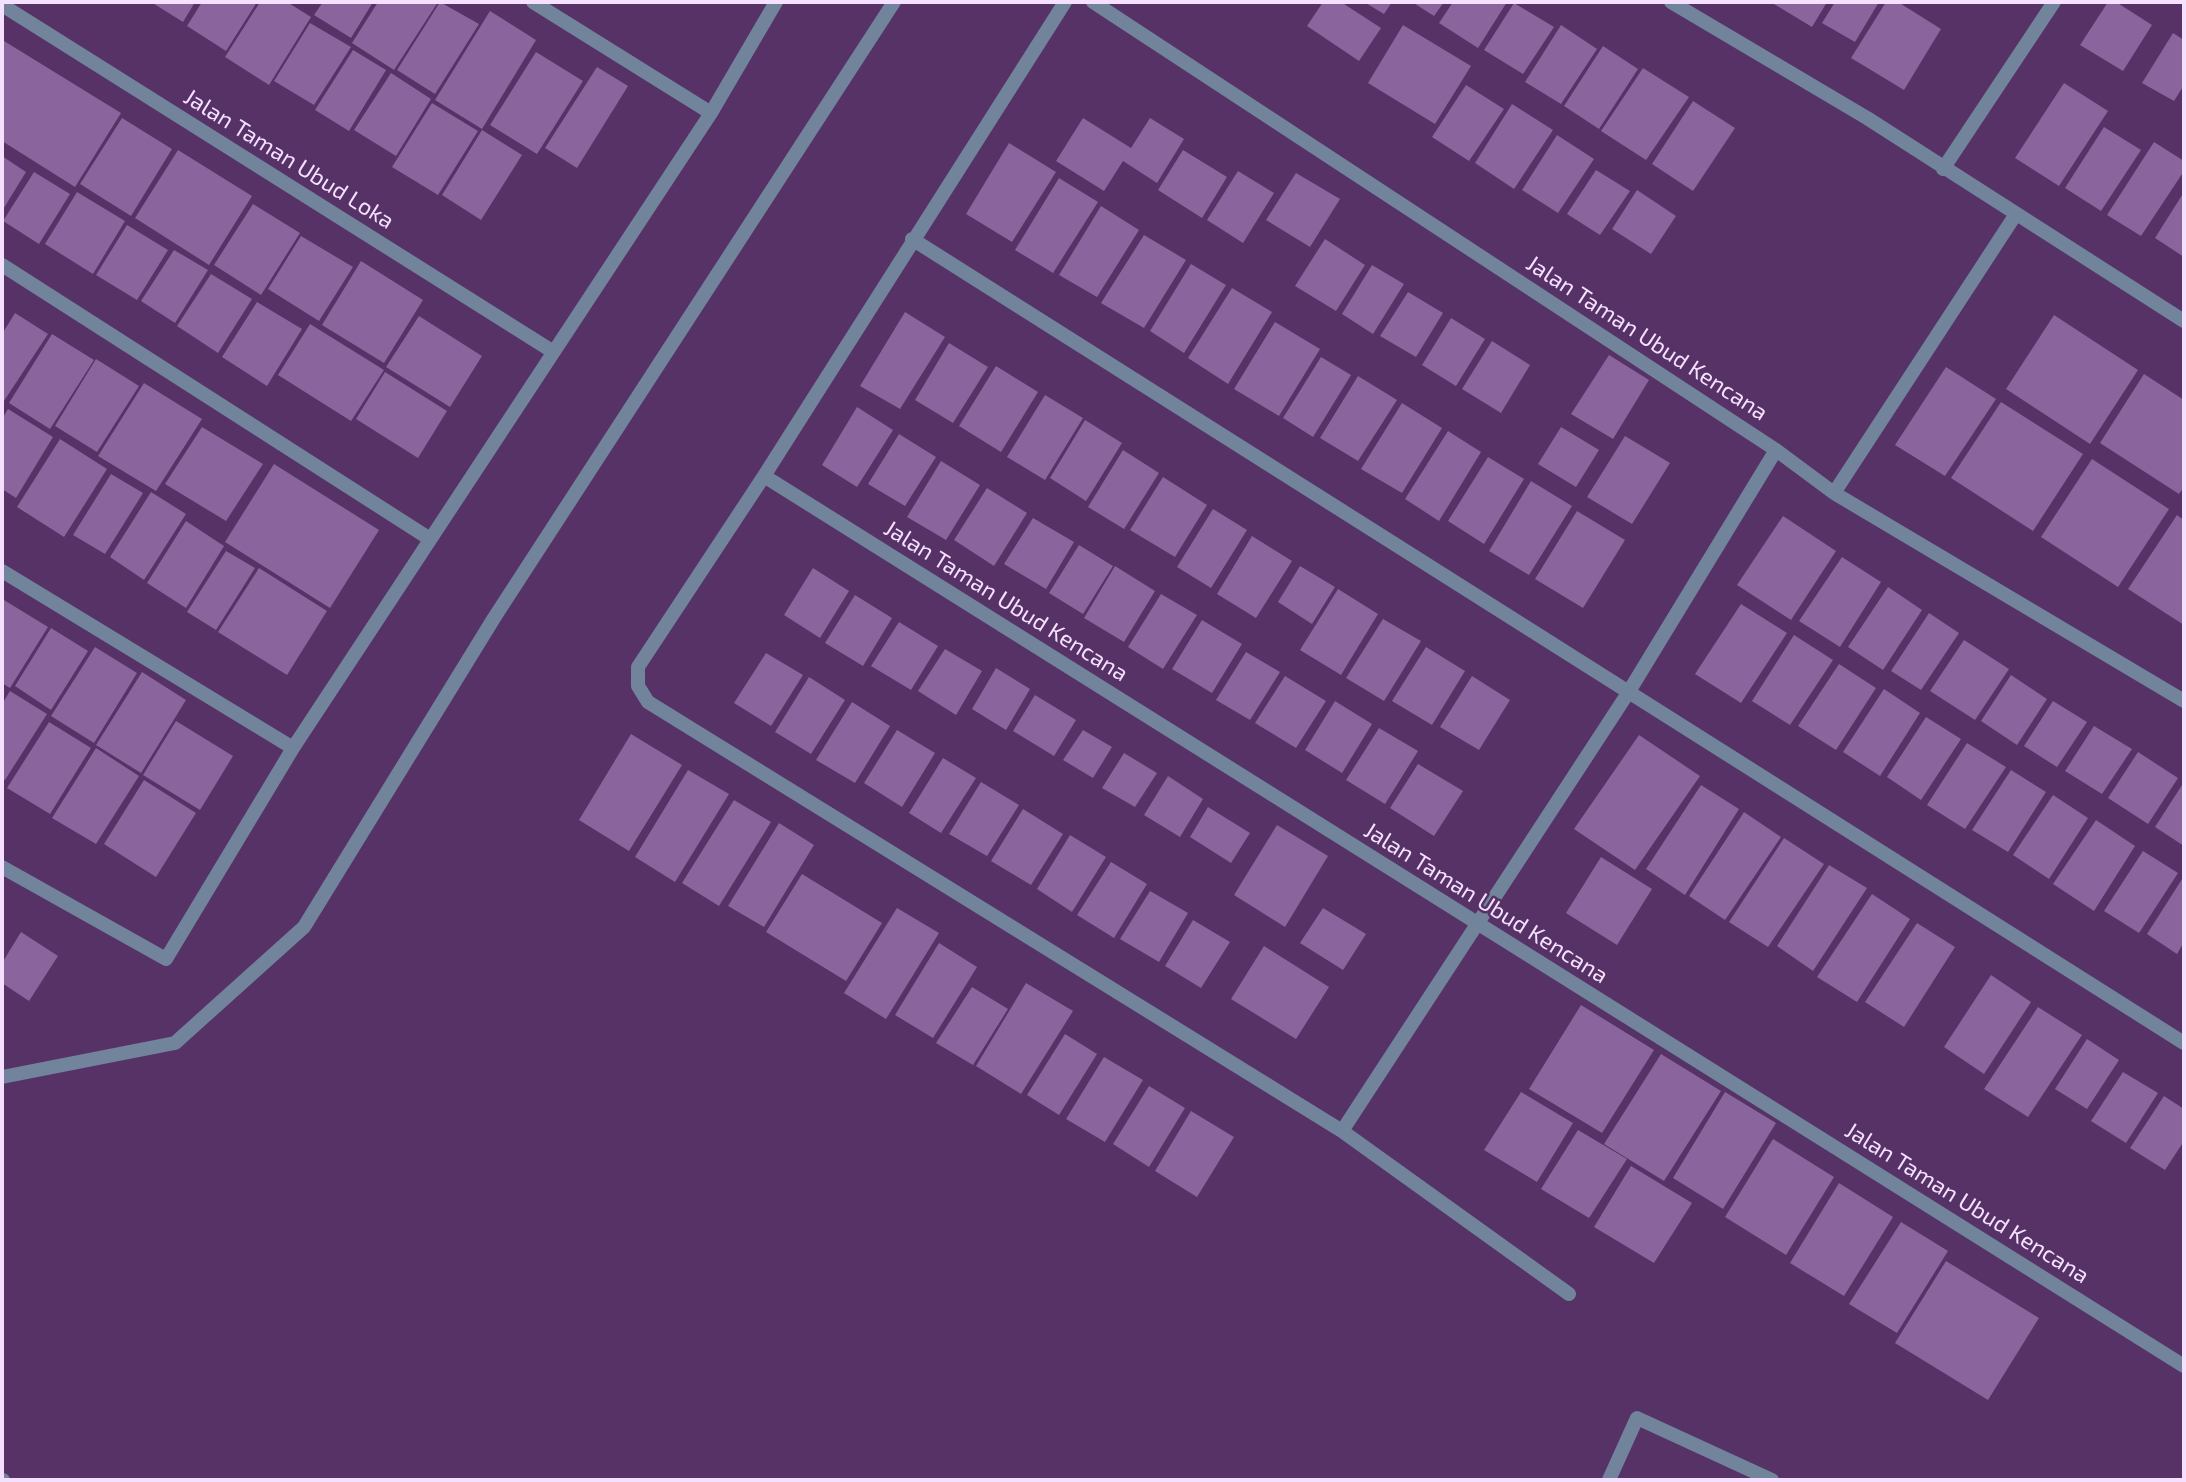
<!DOCTYPE html>
<style>
body{margin:0}
#map{position:relative;width:2186px;height:1482px;overflow:hidden;background:#563266;font-family:"Exo 2",sans-serif}
canvas{display:block}
.frame{position:absolute;inset:0;border:4px solid #f5e0ff;pointer-events:none}
</style>
<div id="map">
<canvas width="2186" height="1482"></canvas>
<div class="frame"></div>
</div>
<script>
const c = document.querySelector('canvas').getContext('2d');
c.lineJoin = 'round';
function paint(path, color) {
  c.fillStyle = color;
  c.fill(path, 'evenodd');
}
function stroke(path, color, width, dash) {
  c.strokeStyle = color;
  c.lineWidth = width;
  c.lineCap = dash ? 'butt' : 'round';
  c.setLineDash(dash || []);
  c.stroke(path);
}
function write(font, color, halo, rows, align = 'center') {
  c.font = font + ' "Exo 2",sans-serif';
  c.lineWidth = 5;
  c.setLineDash([]);
  c.textBaseline = 'middle';
  c.strokeStyle = halo;
  c.fillStyle = color;
  for (const [text, x, y, turn = 0] of rows) {
    c.save();
    c.translate(x, y);
    c.rotate((+turn || 0) * Math.PI / 180);
    c.textAlign = isNaN(turn) ? turn : align;
    if (halo) c.strokeText(text, 0, 0);
    c.fillText(text, 0, 0);
    c.restore();
  }
}
const building = new Path2D(`
 M 151,2 L 195,2 L 183,22 Z
 M 202,2 L 257,2 L 226,51 L 187,26 Z
 M 260,2 L 287,2 L 311,17 L 269,85 L 225,57 Z
 M 323,2 L 373,2 L 351,38 L 314,15 Z
 M 378,2 L 438,2 L 394,70 L 352,43 Z
 M 440,2 L 479,24 L 435,94 L 397,70 Z
 M 1323,2 L 1341,2 L 1381,28 L 1359,61 L 1307,26 Z
 M 1364,2 L 1392,2 L 1384,14 Z
 M 1412,2 L 1444,2 L 1434,16 Z
 M 1453,2 L 1507,2 L 1478,48 L 1439,23 Z
 M 1775,2 L 1827,2 L 1812,27 L 1774,4 Z
 M 1835,2 L 1879,2 L 1855,42 L 1822,23 Z
 M 1886,2 L 1898,2 L 1941,29 L 1904,90 L 1851,58 Z
 M 2108,2 L 2116,2 L 2152,25 L 2123,71 L 2080,45 Z
 M 1514,3 L 1554,27 L 1523,74 L 1484,50 Z
 M 490,11 L 536,40 L 482,129 L 435,100 Z
 M 310,23 L 351,47 L 314,105 L 274,81 Z
 M 1403,25 L 1471,66 L 1435,124 L 1368,83 Z
 M 1561,25 L 1597,49 L 1561,104 L 1525,82 Z
 M 2173,33 L 2184,40 L 2184,85 L 2174,101 L 2142,83 Z
 M 4,41 L 121,113 L 75,187 L 2,141 L 2,46 Z
 M 1603,46 L 1638,69 L 1599,129 L 1564,106 Z
 M 353,50 L 386,70 L 349,131 L 315,110 Z
 M 536,52 L 583,81 L 537,154 L 490,125 Z
 M 597,67 L 628,86 L 577,168 L 545,148 Z
 M 1643,68 L 1689,97 L 1646,160 L 1601,131 Z
 M 391,73 L 431,99 L 396,156 L 354,130 Z
 M 2064,83 L 2108,111 L 2059,186 L 2015,158 Z
 M 1466,85 L 1504,109 L 1469,161 L 1432,137 Z
 M 1693,101 L 1735,128 L 1693,191 L 1652,164 Z
 M 432,103 L 478,131 L 438,195 L 392,167 Z
 M 1512,104 L 1553,130 L 1514,189 L 1475,163 Z
 M 122,118 L 172,149 L 131,216 L 80,184 Z
 M 1083,118 L 1131,148 L 1150,118 L 1184,139 L 1157,183 L 1123,161 L 1104,191 L 1056,161 Z
 M 2104,127 L 2141,150 L 2101,211 L 2065,188 Z
 M 482,130 L 522,155 L 481,220 L 442,195 Z
 M 1557,135 L 1594,159 L 1558,213 L 1522,190 Z
 M 2154,142 L 2184,161 L 2184,171 L 2141,236 L 2107,215 Z
 M 1009,143 L 1056,172 L 1012,242 L 966,214 Z
 M 178,150 L 252,196 L 209,265 L 135,218 Z
 M 1183,150 L 1227,177 L 1202,218 L 1158,190 Z
 M 2,156 L 26,172 L 2,211 Z
 M 1596,170 L 1630,191 L 1600,235 L 1567,214 Z
 M 1238,171 L 1274,193 L 1243,243 L 1207,220 Z
 M 34,172 L 70,194 L 39,244 L 3,221 Z
 M 1296,173 L 1340,199 L 1310,247 L 1266,220 Z
 M 1059,178 L 1098,202 L 1053,273 L 1015,250 Z
 M 1637,190 L 1676,216 L 1651,254 L 1612,229 Z
 M 77,192 L 125,221 L 93,274 L 45,244 Z
 M 2184,192 L 2184,257 L 2155,238 Z
 M 253,204 L 300,233 L 261,295 L 214,265 Z
 M 1101,206 L 1139,230 L 1097,297 L 1059,275 Z
 M 127,225 L 168,250 L 137,300 L 96,275 Z
 M 1144,235 L 1186,260 L 1144,328 L 1101,303 Z
 M 301,236 L 353,267 L 319,321 L 268,289 Z
 M 1325,239 L 1365,265 L 1336,311 L 1295,286 Z
 M 174,250 L 208,270 L 175,323 L 141,301 Z
 M 361,261 L 423,300 L 384,363 L 322,325 Z
 M 1191,264 L 1226,285 L 1184,353 L 1150,331 Z
 M 1372,265 L 1404,284 L 1373,334 L 1342,314 Z
 M 211,274 L 252,299 L 218,353 L 177,326 Z
 M 1232,288 L 1272,312 L 1228,384 L 1188,358 Z
 M 1408,292 L 1443,313 L 1416,357 L 1380,336 Z
 M 257,302 L 302,329 L 267,386 L 222,357 Z
 M 905,312 L 945,337 L 900,409 L 860,386 Z
 M 15,313 L 48,334 L 4,401 L 2,400 L 2,334 Z
 M 2054,315 L 2138,370 L 2090,444 L 2006,389 Z
 M 419,316 L 482,356 L 450,407 L 386,367 Z
 M 1451,318 L 1485,339 L 1456,386 L 1422,365 Z
 M 1275,322 L 1320,349 L 1279,416 L 1234,389 Z
 M 310,324 L 384,370 L 351,421 L 278,375 Z
 M 52,334 L 94,360 L 50,429 L 9,403 Z
 M 1492,341 L 1530,365 L 1501,413 L 1462,389 Z
 M 949,343 L 988,367 L 953,423 L 915,400 Z
 M 1609,355 L 1649,380 L 1613,439 L 1571,414 Z
 M 1321,357 L 1351,375 L 1313,437 L 1283,418 Z
 M 96,359 L 139,386 L 97,452 L 55,426 Z
 M 996,366 L 1038,392 L 1001,452 L 959,426 Z
 M 1946,367 L 1996,399 L 1945,476 L 1895,445 Z
 M 385,372 L 447,411 L 418,458 L 356,419 Z
 M 2144,374 L 2184,400 L 2184,487 L 2179,494 L 2100,443 Z
 M 1358,376 L 1397,400 L 1358,461 L 1320,438 Z
 M 144,383 L 202,419 L 156,491 L 98,456 Z
 M 1045,395 L 1083,418 L 1045,480 L 1007,457 Z
 M 2001,402 L 2083,454 L 2033,531 L 1951,478 Z
 M 1402,403 L 1442,428 L 1402,493 L 1361,469 Z
 M 857,407 L 893,430 L 857,487 L 822,465 Z
 M 8,409 L 53,437 L 16,498 L 2,489 L 2,419 Z
 M 1085,420 L 1122,443 L 1086,501 L 1050,478 Z
 M 202,427 L 263,464 L 226,521 L 165,484 Z
 M 1561,427 L 1599,450 L 1576,487 L 1538,464 Z
 M 1448,431 L 1481,452 L 1439,521 L 1405,499 Z
 M 899,434 L 936,457 L 905,506 L 868,484 Z
 M 1625,436 L 1670,463 L 1632,524 L 1587,497 Z
 M 60,439 L 107,469 L 64,537 L 17,507 Z
 M 1123,450 L 1159,473 L 1124,529 L 1088,507 Z
 M 1488,457 L 1524,479 L 1484,544 L 1448,521 Z
 M 2092,459 L 2169,509 L 2118,587 L 2041,537 Z
 M 941,461 L 980,485 L 946,540 L 907,517 Z
 M 274,464 L 379,530 L 330,608 L 225,542 Z
 M 111,474 L 143,493 L 105,554 L 73,535 Z
 M 1163,477 L 1207,505 L 1175,557 L 1130,530 Z
 M 1531,481 L 1572,506 L 1529,575 L 1489,551 Z
 M 987,488 L 1027,513 L 994,566 L 954,540 Z
 M 151,492 L 186,514 L 144,580 L 110,557 Z
 M 1213,509 L 1247,530 L 1211,588 L 1177,567 Z
 M 1577,511 L 1625,540 L 1583,608 L 1535,579 Z
 M 2177,515 L 2184,520 L 2184,625 L 2128,589 Z
 M 1783,516 L 1836,551 L 1791,620 L 1737,585 Z
 M 1033,518 L 1074,542 L 1046,589 L 1004,564 Z
 M 186,521 L 224,546 L 186,608 L 147,583 Z
 M 1252,536 L 1292,561 L 1256,618 L 1217,594 Z
 M 1079,545 L 1113,566 L 1083,614 L 1049,593 Z
 M 226,551 L 255,568 L 216,630 L 187,612 Z
 M 1842,557 L 1881,582 L 1840,647 L 1799,621 Z
 M 1115,566 L 1155,591 L 1124,642 L 1084,618 Z
 M 1300,566 L 1335,587 L 1312,624 L 1278,602 Z
 M 259,568 L 327,611 L 287,675 L 218,632 Z
 M 813,568 L 849,591 L 820,638 L 784,615 Z
 M 1888,587 L 1922,610 L 1883,670 L 1848,647 Z
 M 1338,589 L 1378,614 L 1341,675 L 1300,650 Z
 M 1161,594 L 1197,615 L 1163,669 L 1128,647 Z
 M 855,595 L 892,618 L 863,666 L 825,643 Z
 M 4,600 L 48,627 L 10,688 L 2,683 Z
 M 1741,604 L 1787,633 L 1741,703 L 1695,674 Z
 M 1929,613 L 1959,633 L 1921,690 L 1891,671 Z
 M 1383,619 L 1421,641 L 1384,701 L 1346,678 Z
 M 1202,620 L 1242,644 L 1212,693 L 1172,669 Z
 M 899,622 L 938,646 L 911,690 L 871,666 Z
 M 51,628 L 88,651 L 51,710 L 15,686 Z
 M 1794,635 L 1833,660 L 1790,725 L 1752,701 Z
 M 1964,640 L 2009,669 L 1975,720 L 1930,691 Z
 M 95,647 L 137,673 L 94,743 L 51,716 Z
 M 1426,647 L 1465,671 L 1432,725 L 1392,701 Z
 M 945,649 L 982,671 L 956,715 L 918,691 Z
 M 1246,652 L 1280,672 L 1250,720 L 1216,700 Z
 M 766,653 L 803,675 L 771,726 L 734,703 Z
 M 1839,664 L 1876,688 L 1836,750 L 1798,726 Z
 M 996,668 L 1030,689 L 1006,730 L 972,709 Z
 M 142,672 L 186,700 L 141,773 L 96,745 Z
 M 2011,675 L 2047,699 L 2017,745 L 1981,721 Z
 M 1285,676 L 1326,701 L 1296,748 L 1255,723 Z
 M 1472,676 L 1510,700 L 1479,750 L 1440,727 Z
 M 809,677 L 845,700 L 811,754 L 775,732 Z
 M 1884,689 L 1920,713 L 1880,776 L 1843,752 Z
 M 10,691 L 47,714 L 5,780 L 2,778 L 2,704 Z
 M 1035,695 L 1076,720 L 1054,756 L 1013,731 Z
 M 1335,701 L 1372,724 L 1342,773 L 1305,750 Z
 M 2053,701 L 2087,722 L 2057,767 L 2024,746 Z
 M 852,702 L 890,726 L 855,783 L 816,760 Z
 M 1926,717 L 1961,739 L 1921,800 L 1887,777 Z
 M 176,721 L 233,756 L 200,810 L 143,775 Z
 M 49,722 L 91,748 L 50,814 L 7,788 Z
 M 2094,726 L 2132,749 L 2102,794 L 2065,771 Z
 M 1379,728 L 1418,751 L 1385,804 L 1346,780 Z
 M 897,730 L 935,753 L 902,807 L 864,783 Z
 M 1083,730 L 1112,747 L 1093,778 L 1063,760 Z
 M 631,734 L 682,765 L 629,851 L 579,820 Z
 M 1639,735 L 1700,776 L 1635,870 L 1574,829 Z
 M 1967,743 L 2006,767 L 1965,829 L 1927,805 Z
 M 96,748 L 139,776 L 96,844 L 52,818 Z
 M 2138,752 L 2178,778 L 2148,824 L 2108,798 Z
 M 1124,753 L 1157,773 L 1135,807 L 1102,788 Z
 M 943,758 L 976,778 L 941,833 L 909,813 Z
 M 1418,764 L 1463,791 L 1434,836 L 1390,808 Z
 M 688,770 L 729,794 L 675,882 L 635,857 Z
 M 2011,770 L 2046,792 L 2008,852 L 1972,830 Z
 M 1168,776 L 1203,799 L 1180,837 L 1144,815 Z
 M 144,780 L 196,813 L 156,877 L 104,844 Z
 M 981,782 L 1019,805 L 987,856 L 949,834 Z
 M 2184,782 L 2184,846 L 2155,827 Z
 M 1701,785 L 1739,809 L 1685,895 L 1646,869 Z
 M 2053,795 L 2088,818 L 2049,879 L 2013,855 Z
 M 734,800 L 771,822 L 719,906 L 682,883 Z
 M 1208,807 L 1250,833 L 1231,863 L 1190,837 Z
 M 1023,809 L 1063,834 L 1031,885 L 991,861 Z
 M 1744,812 L 1781,837 L 1725,920 L 1689,896 Z
 M 2096,820 L 2135,846 L 2094,911 L 2053,884 Z
 M 779,823 L 814,845 L 764,927 L 728,906 Z
 M 1277,825 L 1328,856 L 1285,927 L 1234,895 Z
 M 1070,835 L 1106,857 L 1072,912 L 1037,889 Z
 M 1784,838 L 1824,864 L 1768,947 L 1729,922 Z
 M 2143,851 L 2178,873 L 2139,933 L 2104,911 Z
 M 1601,857 L 1652,889 L 1617,945 L 1566,913 Z
 M 1111,862 L 1147,884 L 1114,938 L 1077,915 Z
 M 1829,865 L 1867,888 L 1813,971 L 1777,946 Z
 M 802,874 L 882,923 L 846,981 L 766,932 Z
 M 2184,876 L 2184,942 L 2177,954 L 2147,934 Z
 M 1150,891 L 1188,913 L 1159,962 L 1120,939 Z
 M 1872,894 L 1910,919 L 1857,1002 L 1817,977 Z
 M 897,908 L 939,933 L 886,1019 L 844,993 Z
 M 1323,908 L 1366,934 L 1343,970 L 1300,943 Z
 M 1193,920 L 1230,942 L 1201,988 L 1165,966 Z
 M 1917,923 L 1955,947 L 1904,1027 L 1865,1002 Z
 M 21,932 L 58,956 L 29,1001 L 2,983 L 2,963 Z
 M 939,943 L 977,967 L 933,1038 L 895,1015 Z
 M 1264,946 L 1329,987 L 1296,1039 L 1231,999 Z
 M 1991,975 L 2031,1002 L 1984,1074 L 1944,1047 Z
 M 1026,983 L 1073,1011 L 1021,1094 L 976,1066 Z
 M 972,987 L 1008,1009 L 973,1065 L 936,1043 Z
 M 1581,1005 L 1654,1050 L 1602,1133 L 1529,1089 Z
 M 2038,1007 L 2082,1035 L 2028,1117 L 1984,1089 Z
 M 1065,1034 L 1097,1054 L 1059,1115 L 1027,1095 Z
 M 2087,1039 L 2119,1060 L 2087,1109 L 2055,1089 Z
 M 1661,1054 L 1721,1091 L 1664,1181 L 1604,1144 Z
 M 1104,1057 L 1143,1080 L 1105,1142 L 1066,1119 Z
 M 2123,1072 L 2158,1093 L 2126,1143 L 2091,1121 Z
 M 1149,1086 L 1185,1108 L 1149,1167 L 1113,1144 Z
 M 1521,1092 L 1573,1123 L 1537,1182 L 1484,1150 Z
 M 1725,1092 L 1776,1123 L 1723,1209 L 1673,1178 Z
 M 2164,1096 L 2184,1109 L 2184,1141 L 2165,1170 L 2130,1148 Z
 M 1191,1111 L 1234,1137 L 1197,1197 L 1155,1171 Z
 M 1578,1130 L 1627,1159 L 1589,1218 L 1541,1189 Z
 M 1773,1139 L 1834,1177 L 1786,1255 L 1725,1217 Z
 M 1631,1166 L 1692,1203 L 1654,1263 L 1594,1227 Z
 M 1839,1183 L 1893,1217 L 1844,1296 L 1790,1263 Z
 M 1901,1222 L 1948,1251 L 1897,1333 L 1849,1304 Z
 M 1946,1261 L 2039,1318 L 1988,1400 L 1895,1343 Z`);
const lane = new Path2D(`
 M 2,1480 L 3,1480`);
const street = new Path2D(`
 M 533,2 L 711,113
 M 1065,2 L 764,476 L 638,667 L 638,686 L 648,702 L 1342,1131 L 1569,1294
 M 1093,2 L 1776,450 L 1834,493 L 2184,701
 M 1671,2 L 1867,118 L 2184,321
 M 2,5 L 552,351
 M 1943,169 L 2054,2
 M 912,239 L 2184,1043
 M 2,265 L 430,539
 M 764,476 L 2184,1366
 M 1834,493 L 2016,214
 M 2,571 L 293,748
 M 2,867 L 166,959 L 293,748 L 711,113 L 776,2
 M 2,1077 L 175,1043 L 304,927 L 494,618 L 894,2
 M 1342,1131 L 1628,693 L 1776,450
 M 1609,1480 L 1637,1418 L 1772,1480`);
const streetNames = [
 ["Jalan Taman Ubud Loka",289,159,32],
 ["Jalan Taman Ubud Kencana",1647,338,33],
 ["Jalan Taman Ubud Kencana",1006,601,32],
 ["Jalan Taman Ubud Kencana",1486,903,32],
 ["Jalan Taman Ubud Kencana",1967,1203,32]
];
paint(building, '#8a649c');
stroke(lane, '#71849b', 14);
stroke(street, '#71849b', 14);
write('23px', '#f5e0ff', '#563266', streetNames);
</script>
